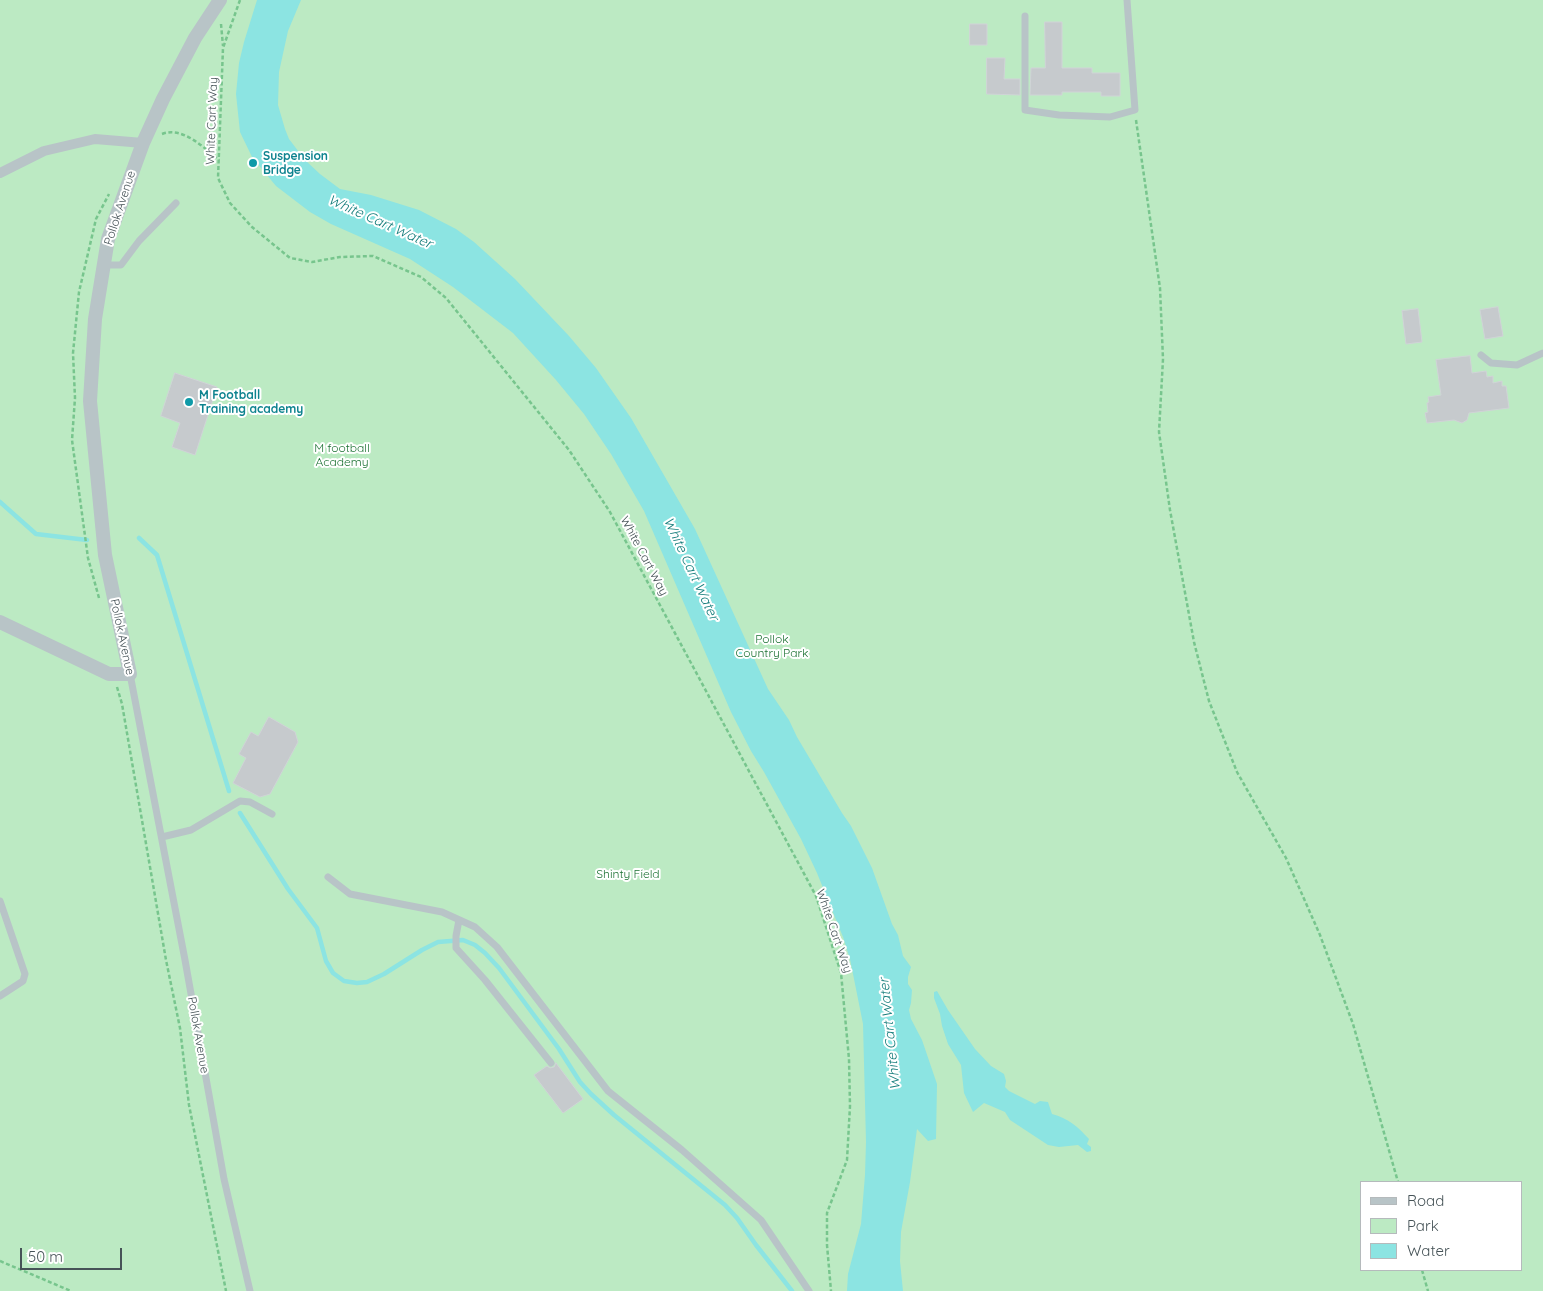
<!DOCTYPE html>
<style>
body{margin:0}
#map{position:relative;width:1543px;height:1291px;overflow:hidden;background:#eeecec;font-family:Quicksand,sans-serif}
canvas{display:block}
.legend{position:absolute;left:1360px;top:1181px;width:162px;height:90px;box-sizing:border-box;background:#fff;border:1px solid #b5babc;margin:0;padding:6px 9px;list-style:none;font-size:15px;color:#465357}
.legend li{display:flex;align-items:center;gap:10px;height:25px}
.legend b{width:25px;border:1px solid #b5babc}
.scale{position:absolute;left:20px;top:1248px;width:102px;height:22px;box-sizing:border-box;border:2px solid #465357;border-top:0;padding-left:6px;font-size:15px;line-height:18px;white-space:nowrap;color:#465357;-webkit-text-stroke:4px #fff;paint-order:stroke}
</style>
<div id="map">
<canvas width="1543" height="1291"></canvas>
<ul class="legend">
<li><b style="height:6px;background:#b8c4c7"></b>Road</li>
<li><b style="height:14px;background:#bceac3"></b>Park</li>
<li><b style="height:14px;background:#8ce4e2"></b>Water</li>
</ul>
<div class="scale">50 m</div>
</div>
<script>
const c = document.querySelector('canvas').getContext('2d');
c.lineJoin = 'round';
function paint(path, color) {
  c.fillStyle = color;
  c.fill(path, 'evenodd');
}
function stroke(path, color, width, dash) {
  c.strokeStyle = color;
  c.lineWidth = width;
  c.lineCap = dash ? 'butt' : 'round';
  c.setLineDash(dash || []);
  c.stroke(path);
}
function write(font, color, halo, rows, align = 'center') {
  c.font = font + ' Quicksand,sans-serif';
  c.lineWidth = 4;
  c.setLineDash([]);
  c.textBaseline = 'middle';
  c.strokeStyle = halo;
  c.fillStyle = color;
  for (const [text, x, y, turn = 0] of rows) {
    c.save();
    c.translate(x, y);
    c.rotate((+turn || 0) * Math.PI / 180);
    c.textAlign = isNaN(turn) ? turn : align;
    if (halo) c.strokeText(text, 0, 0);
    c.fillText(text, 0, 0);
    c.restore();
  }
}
const green = new Path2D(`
 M 0,0 L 1543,0 L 1543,1291 L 0,1291 ZM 1362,1182 L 1522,1182 L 1522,1270 L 1362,1270 Z`);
const water = new Path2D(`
 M 257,0 L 301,0 L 288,31 L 279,72 L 278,105 L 285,129 L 289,139 L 305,160 L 320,174 L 340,189 L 371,195 L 419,210 L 456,229 L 474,242 L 515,279 L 569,336 L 596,368 L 631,418 L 695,529 L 768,689 L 789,720 L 797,737 L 842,813 L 851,826 L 872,868 L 892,924 L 898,935 L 903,956 L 911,967 L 908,977 L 908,984 L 912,990 L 911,1003 L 909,1010 L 911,1019 L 922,1040 L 937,1084 L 936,1139 L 928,1141 L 917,1129 L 910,1182 L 901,1232 L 900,1261 L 903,1291 L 847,1291 L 848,1274 L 861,1224 L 865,1175 L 866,1142 L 863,1024 L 850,959 L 843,937 L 817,873 L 801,839 L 764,772 L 751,751 L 731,712 L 644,511 L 611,454 L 584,414 L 556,380 L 513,333 L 453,287 L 410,259 L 331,224 L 310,212 L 276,186 L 252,157 L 240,132 L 236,94 L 239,63 L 244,42 Z
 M 937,991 L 948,1010 L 975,1049 L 991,1066 L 1004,1074 L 1006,1081 L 1005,1087 L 1009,1091 L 1035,1104 L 1040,1101 L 1048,1102 L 1052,1114 C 1068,1118 1078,1127 1089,1139 L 1087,1144 L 1091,1147 L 1091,1151 L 1087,1152 L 1078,1145 L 1059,1147 L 1048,1145 L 1010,1120 L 1005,1112 L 984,1103 L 973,1112 L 964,1093 L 961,1065 L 948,1044 L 942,1026 L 940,1014 L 934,998 L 934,992 Z`);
const stream = new Path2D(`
 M 0,502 L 36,534 L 87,540
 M 139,538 L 157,555 L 229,791
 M 240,813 L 288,889 L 317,928 L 326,961 L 333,973 L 344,981 L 357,983 L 367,982 L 384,974 L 422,950 L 438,942 L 463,940 L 475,945 L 485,953 L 499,968 L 559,1049 L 580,1082 L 591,1094 L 614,1115 L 725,1205 L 737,1218 L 756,1245 L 792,1291`);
const building = new Path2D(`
 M 1045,22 L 1062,22 L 1062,68 L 1092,68 L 1092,73 L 1120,73 L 1120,96 L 1101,96 L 1101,92 L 1062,92 L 1062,95 L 1030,95 L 1031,68 L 1045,68 Z
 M 970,24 L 987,24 L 987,45 L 970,45 Z
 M 987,58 L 1005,58 L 1004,79 L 1020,79 L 1020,95 L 987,94 Z
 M 1498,307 L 1503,336 L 1485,339 L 1480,310 Z
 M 1418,309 L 1422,342 L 1406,344 L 1402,311 Z
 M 1470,356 L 1472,373 L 1486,371 L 1487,377 L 1493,376 L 1493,383 L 1502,381 L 1502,386 L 1506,386 L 1509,408 L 1469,413 L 1467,420 L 1462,423 L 1454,420 L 1427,423 L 1425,413 L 1428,412 L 1427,403 L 1429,402 L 1428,397 L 1441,395 L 1436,360 Z
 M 175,373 L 217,387 L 195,455 L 172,447 L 180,423 L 161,416 Z
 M 269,717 L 295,732 L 298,742 L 270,794 L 260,797 L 233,783 L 246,758 L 239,754 L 251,732 L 258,736 Z
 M 556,1063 L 583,1099 L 563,1113 L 534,1075 L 547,1066 L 550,1068 L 554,1067 Z`);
const path = new Path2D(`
 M 240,0 L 223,48 L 218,178 L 230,203 L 252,227 L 290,258 L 312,262 L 340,257 L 373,256 L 421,277 L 446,298 L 569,450 L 610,512 L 816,896 L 841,973 L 849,1059 L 850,1106 L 847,1160 L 827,1213 L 827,1245 L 831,1291
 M 221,24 L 223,46
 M 1136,120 L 1160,288 L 1163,359 L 1159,432 L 1170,510 L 1194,642 L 1209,701 L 1237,772 L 1286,858 L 1320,935 L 1353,1024 L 1398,1182
 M 162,134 C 183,126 204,148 219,160
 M 99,598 L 88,558 L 72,440 L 75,398 L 73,353 L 79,292 L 96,219 L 109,194
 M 117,687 L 122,704 L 166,960 L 180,1028 L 189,1105 L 226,1291
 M 0,1261 L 71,1291
 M 1422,1270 L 1428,1291`);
const service = new Path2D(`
 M 1025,16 L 1025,110 L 1059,115 L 1110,117 L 1135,110 L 1127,0
 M 105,265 L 121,265 L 139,241 L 176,203
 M 1481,355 L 1491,363 L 1517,365 L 1543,353
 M 130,674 L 185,960 L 224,1179 L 250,1291
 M 162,837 L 191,830 L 240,801 L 250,802 L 272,814
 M 328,877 L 350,894 L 442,912 L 475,927 L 497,947 L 608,1091 L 682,1150 L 761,1220 L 809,1291
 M 0,901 L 25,974 L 23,981 L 0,996
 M 459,920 L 456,936 L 456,948 L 485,980 L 551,1063`);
const pedestrian = new Path2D(`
 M 0,173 L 44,151 L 95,139 L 143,143`);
const minor = new Path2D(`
 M 0,622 L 109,674 L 130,674 L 105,555 L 90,401 L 95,319 L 108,239 L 143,143 L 163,99 L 195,38 L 220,0`);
const markers = [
 [253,163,5,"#0f9aa8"],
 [189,402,5,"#0f9aa8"]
];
const streetNames = [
 ["White Cart Way",212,121,-88],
 ["Pollok Avenue",120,208,-72],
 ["White Cart Way",644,556,62],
 ["Pollok Avenue",122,637,78],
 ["White Cart Way",834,931,71],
 ["Pollok Avenue",198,1035,80]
];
const cultureNames = [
 ["Suspension",263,156],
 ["Bridge",263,170],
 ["M Football",199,395],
 ["Training academy",199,409]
];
const parkNames = [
 ["M football",342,448],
 ["Academy",342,462],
 ["Pollok",772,639],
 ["Country Park",772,653],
 ["Shinty Field",628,874]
];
const waterNames = [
 ["White Cart Water",380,222,24],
 ["White Cart Water",691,569,65],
 ["White Cart Water",890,1034,-96]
];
paint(green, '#bceac3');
paint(water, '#8ce4e2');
stroke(stream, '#8ce4e2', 4.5);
paint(building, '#c6cacd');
stroke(building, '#d0d4d7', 1);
stroke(path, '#77c58d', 2.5, [4, 2.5]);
stroke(service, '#b8c4c7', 7);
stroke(pedestrian, '#b8c4c7', 10);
stroke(minor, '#b8c4c7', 14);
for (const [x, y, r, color] of markers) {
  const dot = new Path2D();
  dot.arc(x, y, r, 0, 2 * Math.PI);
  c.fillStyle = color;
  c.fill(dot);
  stroke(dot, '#fff', 2);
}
write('12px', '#465357', '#fff', streetNames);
write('bold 12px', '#0d838f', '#fff', cultureNames, 'left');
write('12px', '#1d7234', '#fff', parkNames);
write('italic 14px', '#167e7c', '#fff', waterNames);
</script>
